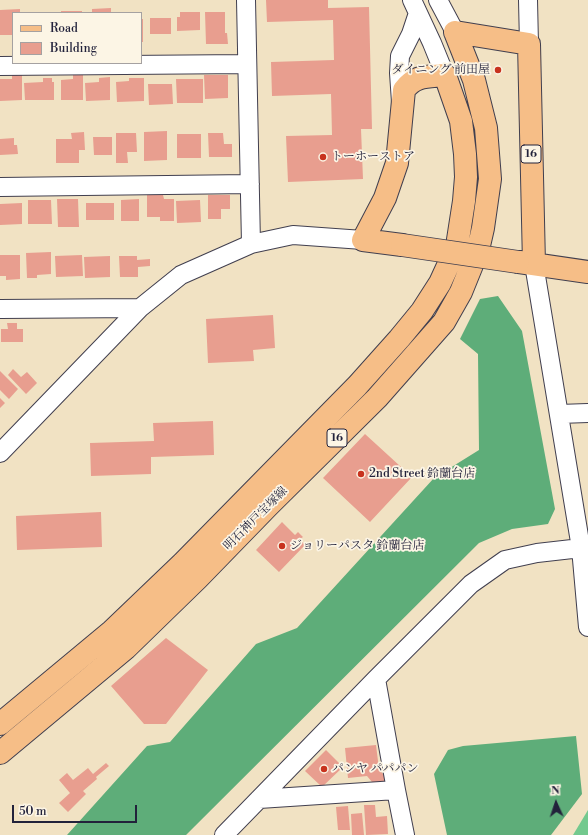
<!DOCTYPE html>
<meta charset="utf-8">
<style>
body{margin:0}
#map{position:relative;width:588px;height:835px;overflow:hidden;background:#f1e2c3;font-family:"Libre Bodoni",serif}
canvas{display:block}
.legend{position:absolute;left:12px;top:12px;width:130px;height:52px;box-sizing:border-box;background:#fcf5e5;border:1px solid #a5a1a1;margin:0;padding:5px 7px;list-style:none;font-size:12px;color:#22223b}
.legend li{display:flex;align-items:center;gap:8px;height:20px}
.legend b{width:20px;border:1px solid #a5a1a1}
.north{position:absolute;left:536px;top:783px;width:40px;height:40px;-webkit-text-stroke:3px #fcf5e5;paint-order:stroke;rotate:357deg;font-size:11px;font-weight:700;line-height:16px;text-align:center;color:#22223b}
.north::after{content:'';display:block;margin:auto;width:14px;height:18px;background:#22223b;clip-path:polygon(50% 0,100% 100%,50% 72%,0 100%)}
.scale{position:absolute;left:12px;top:805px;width:125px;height:18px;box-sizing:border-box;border:2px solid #22223b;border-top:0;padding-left:5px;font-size:12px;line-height:14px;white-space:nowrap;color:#22223b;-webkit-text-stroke:3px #fcf5e5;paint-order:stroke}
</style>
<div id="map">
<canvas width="588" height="835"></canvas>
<ul class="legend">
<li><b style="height:5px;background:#f6be87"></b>Road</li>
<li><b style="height:11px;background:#e89e8f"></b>Building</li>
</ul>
<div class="north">N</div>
<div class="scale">50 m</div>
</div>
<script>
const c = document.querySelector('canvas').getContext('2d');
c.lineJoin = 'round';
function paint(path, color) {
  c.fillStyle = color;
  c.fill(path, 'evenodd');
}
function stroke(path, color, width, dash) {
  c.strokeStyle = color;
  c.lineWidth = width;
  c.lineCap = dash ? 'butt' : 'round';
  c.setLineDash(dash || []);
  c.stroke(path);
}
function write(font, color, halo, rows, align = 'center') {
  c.font = font + ' "Libre Bodoni","Noto Serif JP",serif';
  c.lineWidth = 3.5;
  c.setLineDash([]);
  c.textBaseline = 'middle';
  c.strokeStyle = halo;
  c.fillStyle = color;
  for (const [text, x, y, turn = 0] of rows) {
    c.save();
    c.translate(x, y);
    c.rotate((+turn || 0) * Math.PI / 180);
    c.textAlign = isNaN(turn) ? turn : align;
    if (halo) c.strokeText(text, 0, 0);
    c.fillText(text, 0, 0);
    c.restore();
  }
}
const green = new Path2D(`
 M 588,810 L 588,835 L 573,835 Z`);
const forest = new Path2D(`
 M 498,296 L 522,331 L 555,509 L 548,524 L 512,529 L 479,543 L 186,835 L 67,835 L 147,746 L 170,742 L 256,644 L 297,628 L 434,478 L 479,450 L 478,354 L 460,339 L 480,299 Z
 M 576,736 L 582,794 L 551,835 L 447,835 L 434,774 L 448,750 L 463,746 Z`);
const building = new Path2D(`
 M 266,0 L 328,0 L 328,8 L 369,7 L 372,129 L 361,129 L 363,179 L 288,182 L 286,136 L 332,135 L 331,94 L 272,96 L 271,62 L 334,60 L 333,20 L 267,22 Z
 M 111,8 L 111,13 L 92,13 L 92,9 Z
 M 20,9 L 20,13 L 13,13 L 13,35 L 0,35 L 0,10 Z
 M 61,11 L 82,11 L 82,13 L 61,13 Z
 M 180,12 L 200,12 L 200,30 L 177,31 L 177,17 L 180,17 Z
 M 205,12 L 225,12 L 225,33 L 227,33 L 228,44 L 206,44 Z
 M 150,18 L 171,18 L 171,34 L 150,34 Z
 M 141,19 L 143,19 L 143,42 L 141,42 Z
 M 12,74 L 22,74 L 22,100 L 0,101 L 0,79 L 12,79 Z
 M 73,75 L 83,75 L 83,100 L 61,100 L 61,80 L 73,79 Z
 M 204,75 L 228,75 L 228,98 L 205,99 Z
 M 110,77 L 110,100 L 86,101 L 85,83 L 99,82 L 99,78 Z
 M 43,78 L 52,78 L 52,82 L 54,82 L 54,100 L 25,100 L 24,83 L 43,82 Z
 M 129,78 L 144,78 L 144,101 L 117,102 L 116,82 L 129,81 Z
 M 176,79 L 203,79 L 203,103 L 177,103 Z
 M 148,84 L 172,84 L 173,104 L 149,105 Z
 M 167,131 L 167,160 L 144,161 L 144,132 Z
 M 84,132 L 85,150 L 79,150 L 79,163 L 56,163 L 56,139 L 72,139 L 71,133 Z
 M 116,133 L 136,133 L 137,152 L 127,152 L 128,163 L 116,163 Z
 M 208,133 L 223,133 L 224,144 L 232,144 L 232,157 L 209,157 Z
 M 177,134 L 201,134 L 201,158 L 177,158 Z
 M 93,137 L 112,137 L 112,155 L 94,155 Z
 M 14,138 L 14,145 L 17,145 L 18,154 L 0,155 L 0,139 Z
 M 147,195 L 163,195 L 164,199 L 174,199 L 174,221 L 160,221 L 160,217 L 147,217 Z
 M 208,195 L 230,195 L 230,209 L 221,209 L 221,219 L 208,219 Z
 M 57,199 L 78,199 L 79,227 L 58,227 Z
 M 139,199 L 139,221 L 121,221 L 121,200 Z
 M 28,200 L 51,200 L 52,224 L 28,224 Z
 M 200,200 L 201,222 L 177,223 L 176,201 Z
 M 22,203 L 22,224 L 0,225 L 0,204 Z
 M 86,203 L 114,203 L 114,220 L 86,220 Z
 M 51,252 L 51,274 L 37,275 L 37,278 L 27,278 L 26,253 Z
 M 0,255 L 20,255 L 20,279 L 6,280 L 6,276 L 0,276 Z
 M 82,255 L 83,276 L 56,277 L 55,256 Z
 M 110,256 L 110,277 L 85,278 L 84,257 Z
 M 119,256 L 137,256 L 137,260 L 150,259 L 150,266 L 138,267 L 138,277 L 120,277 Z
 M 273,315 L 275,348 L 253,350 L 254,361 L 208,363 L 206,319 Z
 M 7,323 L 17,323 L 17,329 L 23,329 L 23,342 L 1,342 L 1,329 L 8,329 Z
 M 13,369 L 21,377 L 27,372 L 37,383 L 26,394 L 8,375 Z
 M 0,371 L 18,389 L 9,399 L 0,390 Z
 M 0,398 L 5,403 L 0,408 Z
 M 213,421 L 214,455 L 151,457 L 151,474 L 91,476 L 90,443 L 154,441 L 153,423 Z
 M 365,434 L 412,477 L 370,522 L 323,478 Z
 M 101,512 L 102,547 L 17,550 L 16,516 Z
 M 282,522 L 295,535 L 298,532 L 303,537 L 300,539 L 305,545 L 279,572 L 256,550 Z
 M 166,638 L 208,670 L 166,724 L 144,724 L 111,686 Z
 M 376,745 L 379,769 L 387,779 L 377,788 L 367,776 L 348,778 L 345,748 Z
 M 326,750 L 343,767 L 322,787 L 305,771 Z
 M 106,763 L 109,766 L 96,777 L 97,779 L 83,791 L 86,794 L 68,812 L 59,803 L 70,793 L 59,780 L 67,773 L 73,780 L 88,768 L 93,774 Z
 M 364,805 L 375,805 L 376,817 L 387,816 L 388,834 L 366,835 Z
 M 348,806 L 350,830 L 338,830 L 336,807 Z
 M 362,813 L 364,835 L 352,835 L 351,814 Z`);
const minor = new Path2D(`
 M 246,0 L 251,244
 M 412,0 L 432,43 L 445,75
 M 438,0 L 455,32
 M 528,0 L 529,44
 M 0,66 L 247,64
 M 401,102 L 399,73 L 400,56 L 411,34 L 418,13
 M 0,187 L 250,184
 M 534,264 L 581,548 L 588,627
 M 0,309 L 140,308
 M 559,414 L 588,413
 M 0,453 L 140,308 L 181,275 L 251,244 L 293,235 L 363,240
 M 376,679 L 396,790 L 405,835
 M 259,799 L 396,790
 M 224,835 L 376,679 L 471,584 L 505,560 L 537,553 L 581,548`);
const major = new Path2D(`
 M 455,32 L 529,44 L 534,264
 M 519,262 L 588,272
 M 0,724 L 112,631 L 183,563 L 357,386 L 399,339 L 422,311 L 440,283 L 457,246 L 464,201 L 466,177 L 465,154 L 461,121 L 445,75 C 427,77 415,75 404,90 L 397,163 L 385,198 L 363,240 L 402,245
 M 0,753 L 126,648 L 198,578 L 268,506 L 377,398 L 444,322 L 461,292 L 478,250 L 483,228 L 490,179 L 486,128 L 474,80 L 455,32`);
const majorBridge = new Path2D(`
 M 402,245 L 518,262`);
const markers = [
 [498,70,4,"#c8321e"],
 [323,157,4,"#c8321e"],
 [361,474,4,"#c8321e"],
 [282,546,4,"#c8321e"],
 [324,769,4,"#c8321e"]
];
const shields = [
 [531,154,20],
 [337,438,20]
];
const shieldNames = [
 ["16",531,154],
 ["16",337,438]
];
const poiNames = [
 ["ダイニング 前田屋",490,70,"right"],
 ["トーホーストア",331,157],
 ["2nd Street 鈴蘭台店",369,474],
 ["ジョリーパスタ 鈴蘭台店",290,546],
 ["パンヤ パパパン",332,769]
];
const streetNames = [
 ["明石神戸宝塚線",256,519,-45]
];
paint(green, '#73c98e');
paint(forest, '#5ead79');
paint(building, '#e89e8f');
stroke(minor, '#413f4f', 20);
stroke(major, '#413f4f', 24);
stroke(minor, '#fff', 18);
stroke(major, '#f6be87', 22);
stroke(majorBridge, '#413f4f', 24, []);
stroke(majorBridge, '#f6be87', 22);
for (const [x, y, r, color] of markers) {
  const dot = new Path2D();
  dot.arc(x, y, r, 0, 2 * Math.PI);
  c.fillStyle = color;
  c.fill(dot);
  stroke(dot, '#fcf5e5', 1.5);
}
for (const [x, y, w] of shields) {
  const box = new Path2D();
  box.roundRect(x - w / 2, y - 9, w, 18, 3);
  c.fillStyle = '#fcf5e5';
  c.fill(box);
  stroke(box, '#22223b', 1);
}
write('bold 11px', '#22223b', null, shieldNames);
write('12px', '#22223b', '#fcf5e5', poiNames, 'left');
write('12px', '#22223b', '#fcf5e5', streetNames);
</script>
